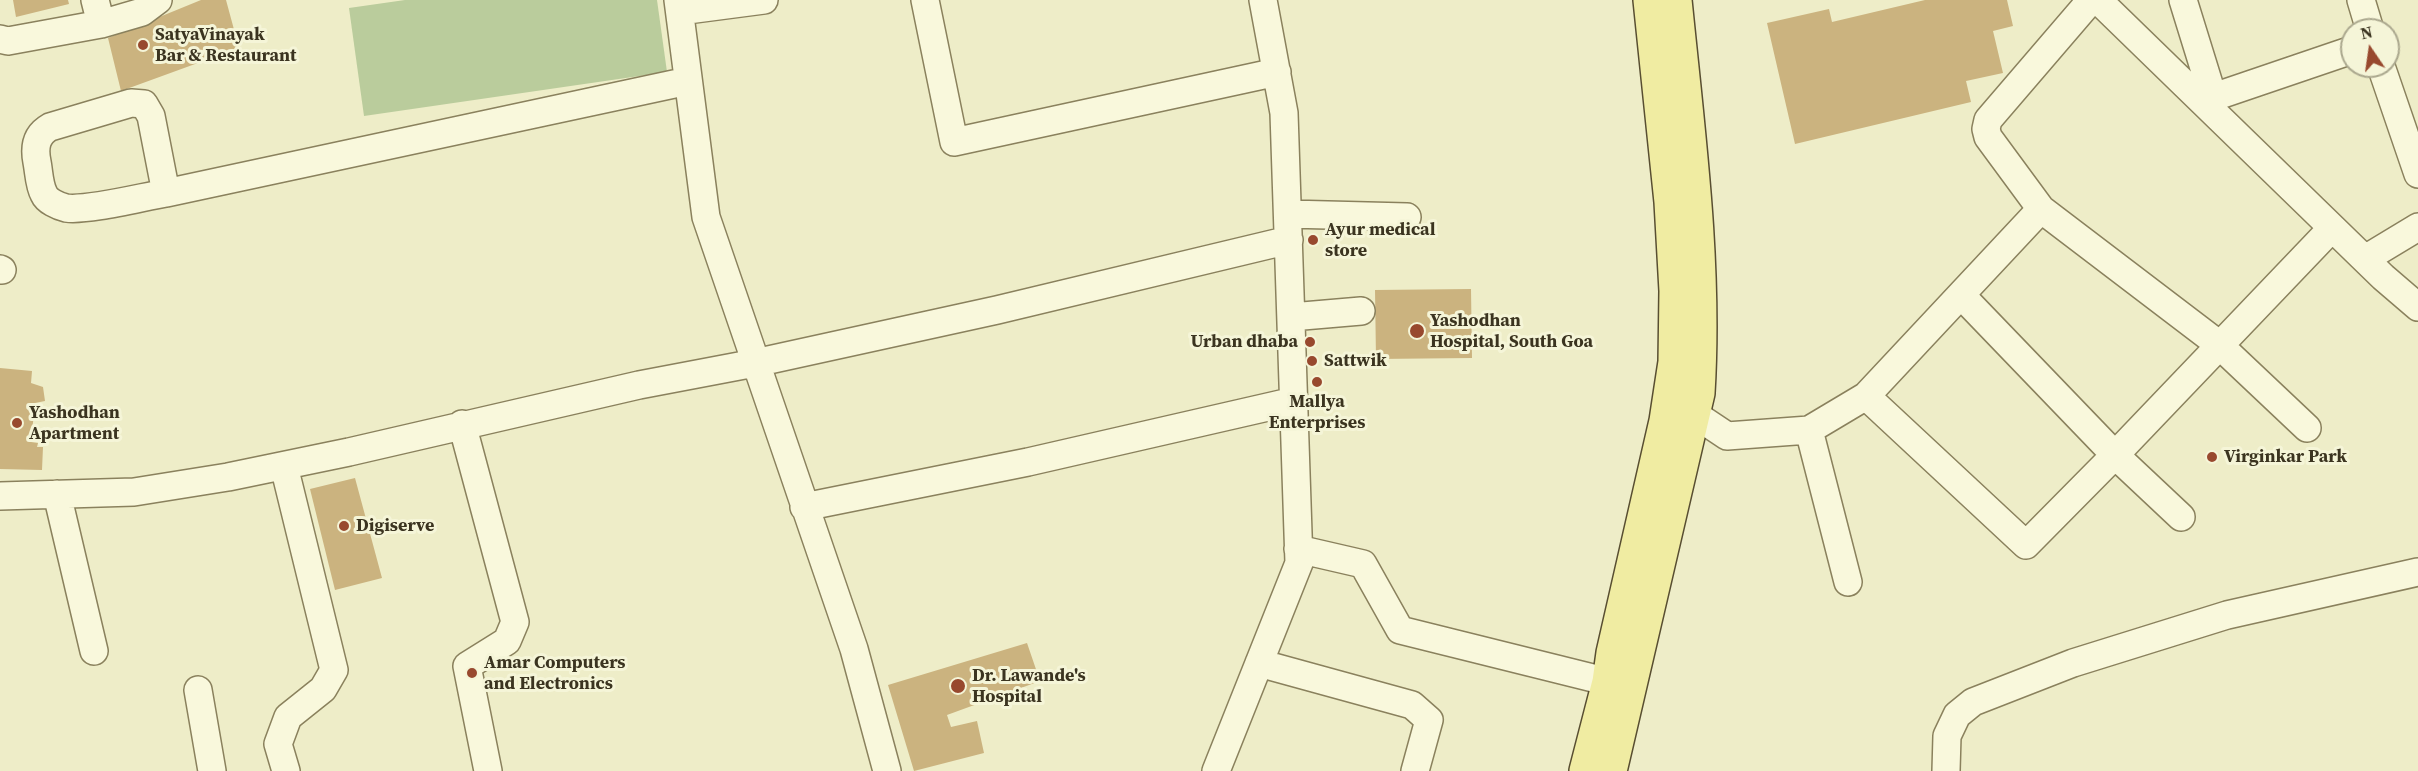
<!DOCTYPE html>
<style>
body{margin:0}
#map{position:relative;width:2418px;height:771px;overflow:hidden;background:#eeedc8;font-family:"Source Serif 4",serif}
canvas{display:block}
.north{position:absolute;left:2340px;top:18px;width:60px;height:60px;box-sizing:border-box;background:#f5f5d8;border:2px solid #aba88e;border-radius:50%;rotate:347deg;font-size:16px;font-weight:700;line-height:24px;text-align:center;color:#3b3420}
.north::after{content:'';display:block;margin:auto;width:21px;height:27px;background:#98492e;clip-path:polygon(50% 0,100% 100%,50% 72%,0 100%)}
</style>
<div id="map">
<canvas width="2418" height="771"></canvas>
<div class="north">N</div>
</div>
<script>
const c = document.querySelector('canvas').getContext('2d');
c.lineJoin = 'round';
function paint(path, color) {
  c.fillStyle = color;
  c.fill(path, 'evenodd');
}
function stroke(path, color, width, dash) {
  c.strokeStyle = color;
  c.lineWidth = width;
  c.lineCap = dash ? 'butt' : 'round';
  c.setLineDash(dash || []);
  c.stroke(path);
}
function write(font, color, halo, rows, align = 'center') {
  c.font = font + ' "Source Serif 4",serif';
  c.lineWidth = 6;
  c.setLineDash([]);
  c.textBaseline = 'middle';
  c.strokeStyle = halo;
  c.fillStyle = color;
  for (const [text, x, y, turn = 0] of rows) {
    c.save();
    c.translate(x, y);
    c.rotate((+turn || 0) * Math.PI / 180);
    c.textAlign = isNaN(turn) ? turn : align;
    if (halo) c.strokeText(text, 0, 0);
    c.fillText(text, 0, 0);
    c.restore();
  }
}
const green = new Path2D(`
 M 405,0 L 657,0 L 667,72 L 364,116 L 349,8 Z`);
const building = new Path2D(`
 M 13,0 L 68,0 L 69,4 L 16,17 Z
 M 201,0 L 226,0 L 239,48 L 121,91 L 108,38 Z
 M 1925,0 L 2007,0 L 2013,26 L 1993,31 L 2003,73 L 1966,81 L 1971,102 L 1795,144 L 1767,23 L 1829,9 L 1832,22 Z
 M 1471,289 L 1472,358 L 1376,359 L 1375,290 Z
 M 0,368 L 32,371 L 31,383 L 43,387 L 45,401 L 35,403 L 31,442 L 38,443 L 37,447 L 43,447 L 42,470 L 0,469 Z
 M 355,478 L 382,578 L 335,590 L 310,489 Z
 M 1027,643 L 1040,681 L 947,715 L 951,727 L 977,721 L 984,753 L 914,771 L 888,685 Z`);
const minor = new Path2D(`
 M 95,0 L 101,24
 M 678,0 L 706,217 L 854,649 L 887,771
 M 925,0 L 954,142 L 1277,72
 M 2098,0 L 2383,277 L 2418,307
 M 2183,0 L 2213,97
 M 2361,0 L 2370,30
 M 680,11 L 764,0
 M 0,39 L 8,41 L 101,24 L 142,12 L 158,0
 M 2381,66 L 2418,174
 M 2202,101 L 2352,50
 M 166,193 L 151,116 L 144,104 L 131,103 L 50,127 C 36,135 34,147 37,162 C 39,172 39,185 44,194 C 47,201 58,206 66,208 C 88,211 142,197 166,193 L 688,81
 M 2041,209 L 2217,343 L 2307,428
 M 1288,214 L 1407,217
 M 2365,259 L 2418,227
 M 0,269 L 2,270
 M 1961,295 L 2115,455 L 2026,545 L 1866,396 L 2041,209 L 1988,137 L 1986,129 L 1988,120 L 2091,0
 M 1291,317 L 1361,311
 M 1694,414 L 1727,436 L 1809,430 L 1848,582
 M 462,424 L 515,622 L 507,641 L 467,666 L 488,771
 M 1809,430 L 1866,396
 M 284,466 L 334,670 L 323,689 L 288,717 L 278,744 L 286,771
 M 57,494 L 94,651
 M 0,496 L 134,492 L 228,477 L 349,452 L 639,385 L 755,363 L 997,310 L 1289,240
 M 804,507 L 1028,462 L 1294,401
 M 2181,517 L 2115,455 L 2332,228
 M 1298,549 L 1363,564 L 1400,630 L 1609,682
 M 1259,663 L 1412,705 L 1429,720 L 1415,771
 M 198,690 L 212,771
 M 1216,771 L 1299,563 L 1284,113 L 1263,0
 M 1946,771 L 1947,736 L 1957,715 L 1973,702 L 2073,663 L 2227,615 L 2418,572`);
const major = new Path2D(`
 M 1586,771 L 1609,682 L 1613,653 L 1666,421 L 1675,362 L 1676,291 L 1671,202 L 1650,0
 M 1610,771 L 1698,393 C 1706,262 1688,131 1675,0`);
const markers = [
 [143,45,6,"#98492e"],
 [1313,240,6,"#98492e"],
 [1417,331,8,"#98492e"],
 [1310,342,6,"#98492e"],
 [1312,361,6,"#98492e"],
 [1317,382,6,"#98492e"],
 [17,423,6,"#98492e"],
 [2212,457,6,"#98492e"],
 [344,526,6,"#98492e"],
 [472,673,6,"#98492e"],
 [958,686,8,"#98492e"]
];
const poiNames = [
 ["SatyaVinayak",155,35],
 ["Bar & Restaurant",155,56],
 ["Ayur medical",1325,230],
 ["store",1325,251],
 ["Yashodhan",1430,321],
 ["Hospital, South Goa",1430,342],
 ["Urban dhaba",1298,342,"right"],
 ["Sattwik",1324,361],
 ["Mallya",1317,402,"center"],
 ["Enterprises",1317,423,"center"],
 ["Yashodhan",29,413],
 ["Apartment",29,434],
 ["Virginkar Park",2224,457],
 ["Digiserve",356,526],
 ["Amar Computers",484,663],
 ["and Electronics",484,684],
 ["Dr. Lawande's",972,676],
 ["Hospital",972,697]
];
paint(green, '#bacc9c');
paint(building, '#cbb37f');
stroke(minor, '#8a815d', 30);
stroke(major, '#584e31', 36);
stroke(minor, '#f9f8dc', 27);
stroke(major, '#f0eca2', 33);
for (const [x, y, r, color] of markers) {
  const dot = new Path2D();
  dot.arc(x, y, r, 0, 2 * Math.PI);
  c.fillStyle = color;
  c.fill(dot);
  stroke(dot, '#f5f5d8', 2);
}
write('bold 18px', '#3b3420', '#f5f5d8', poiNames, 'left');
</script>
